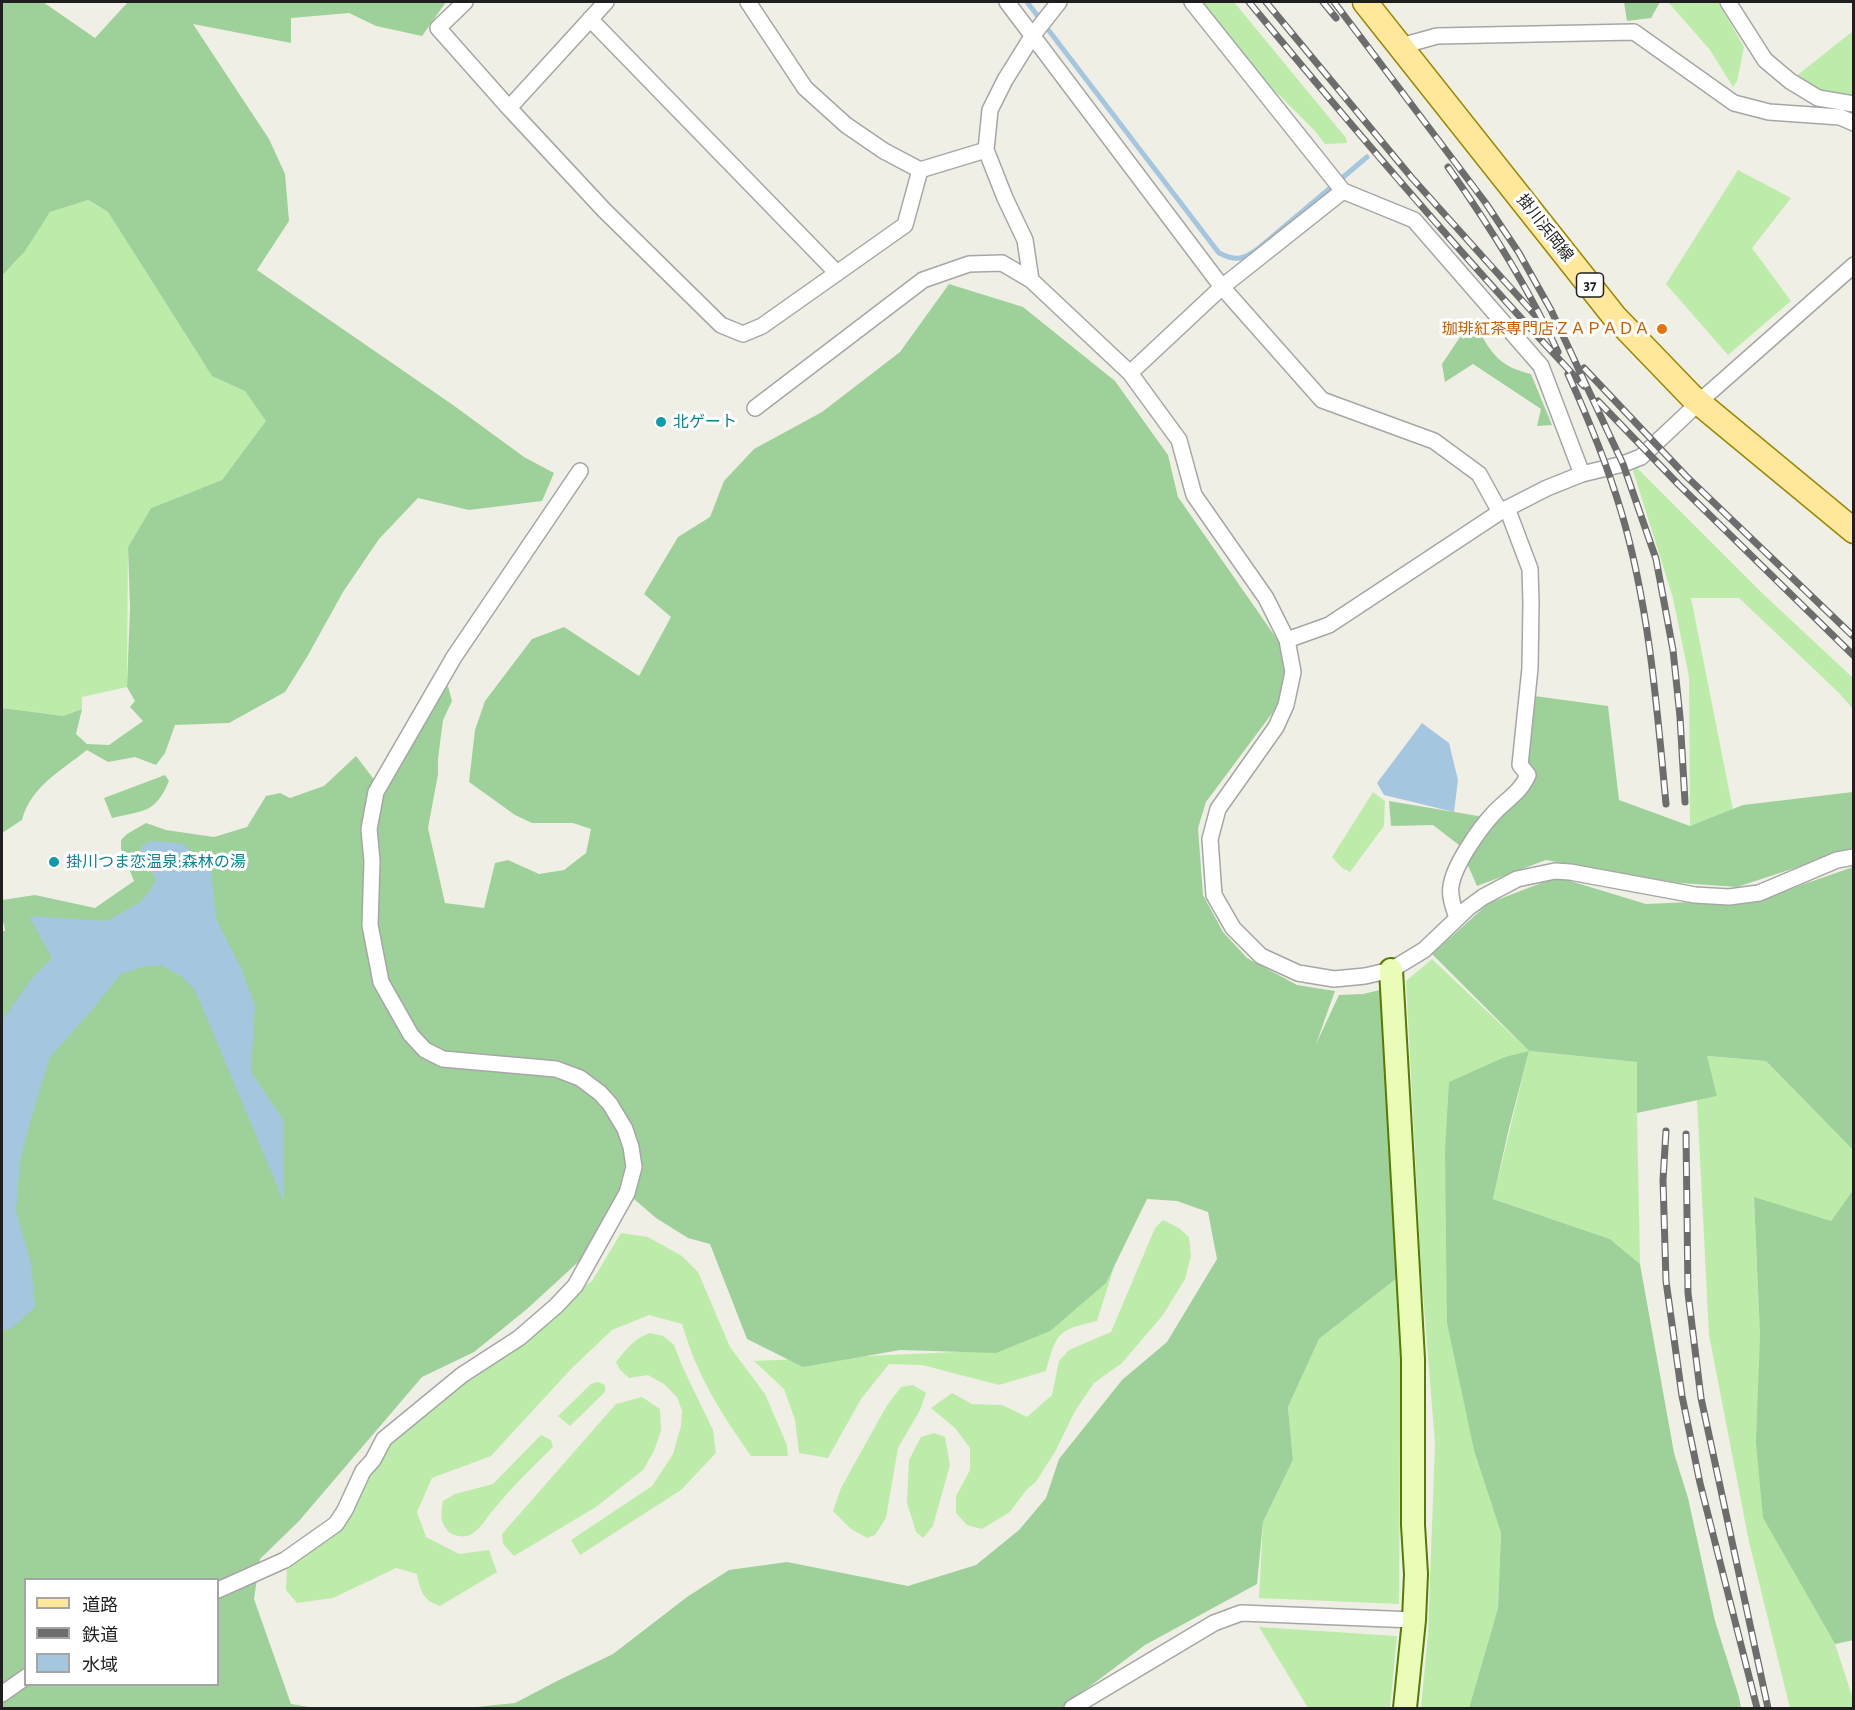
<!DOCTYPE html>
<meta charset="utf-8">
<style>
body{margin:0}
#map{position:relative;width:1855px;height:1710px;overflow:hidden;background:#f0efe5;font-family:"Alegreya Sans","Noto Sans JP",sans-serif}
canvas{display:block}
.frame{position:absolute;inset:0;border:3px solid #1f1f1f;pointer-events:none}
.legend{position:absolute;left:24px;top:1578px;width:195px;height:108px;box-sizing:border-box;background:#fff;border:2px solid #a5a5a5;margin:0;padding:8px 10px;list-style:none;font-size:18px;color:#1f1f1f}
.legend li{display:flex;align-items:center;gap:12px;height:30px}
.legend b{width:30px;border:2px solid #a5a5a5}
</style>
<div id="map">
<canvas width="1855" height="1710"></canvas>
<div class="frame"></div>
<ul class="legend">
<li><b style="height:8px;background:#ffe89c"></b>道路</li>
<li><b style="height:8px;background:#6d6d6d"></b>鉄道</li>
<li><b style="height:16px;background:#a4c6df"></b>水域</li>
</ul>
</div>
<script>
const c = document.querySelector('canvas').getContext('2d');
c.lineJoin = 'round';
function paint(path, color) {
  c.fillStyle = color;
  c.fill(path, 'evenodd');
}
function stroke(path, color, width, dash) {
  c.strokeStyle = color;
  c.lineWidth = width;
  c.lineCap = dash ? 'butt' : 'round';
  c.setLineDash(dash || []);
  c.stroke(path);
}
function write(font, color, halo, rows, align = 'center') {
  c.font = font + ' "Alegreya Sans","Noto Sans JP",sans-serif';
  c.lineWidth = 6;
  c.setLineDash([]);
  c.textBaseline = 'middle';
  c.strokeStyle = halo;
  c.fillStyle = color;
  for (const [text, x, y, turn = 0] of rows) {
    c.save();
    c.translate(x, y);
    c.rotate((+turn || 0) * Math.PI / 180);
    c.textAlign = isNaN(turn) ? turn : align;
    if (halo) c.strokeText(text, 0, 0);
    c.fillText(text, 0, 0);
    c.restore();
  }
}
const grass = new Path2D(`
 M 1203,2 L 1234,2 L 1346,138 L 1347,143 L 1325,144 L 1314,130 L 1264,80 Z
 M 1668,2 L 1718,2 L 1744,47 L 1737,81 L 1733,87 L 1710,50 Z
 M 1853,31 L 1853,104 L 1814,87 L 1790,81 Z
 M 1738,170 L 1791,198 L 1752,248 L 1791,301 L 1728,355 L 1666,284 Z
 M 87,200 L 108,212 L 205,365 L 245,391 L 267,421 L 222,480 L 151,508 L 128,547 L 127,687 L 82,697 L 82,709 L 63,716 L 2,708 L 2,276 L 17,260 L 50,212 Z
 M 1630,461 L 1760,591 L 1853,678 L 1853,709 L 1838,692 L 1739,598 L 1691,598 L 1733,810 L 1690,826 L 1689,677 L 1673,598 Z
 M 1373,792 L 1385,801 L 1384,826 L 1350,872 L 1342,868 L 1332,857 Z
 M 1432,959 L 1529,1051 L 1637,1062 L 1637,1113 L 1640,1264 L 1610,1239 L 1493,1199 L 1529,1051 L 1449,1082 L 1479,1464 L 1501,1533 L 1498,1608 L 1469,1708 L 1421,1708 L 1428,1634 L 1435,1444 L 1421,1269 L 1406,981 Z
 M 1706,1056 L 1766,1061 L 1853,1150 L 1853,1190 L 1831,1221 L 1754,1198 L 1760,1337 L 1763,1518 L 1835,1644 L 1853,1699 L 1853,1708 L 1790,1708 L 1749,1542 L 1709,1335 L 1697,1100 L 1717,1096 Z
 M 1163,1220 L 1179,1228 L 1189,1237 L 1191,1256 L 1185,1279 L 1163,1315 L 1122,1363 L 1094,1383 L 1075,1411 L 1055,1452 L 1035,1483 L 1027,1489 L 1010,1512 L 982,1529 L 967,1525 L 956,1513 L 956,1496 L 970,1470 L 970,1448 L 955,1428 L 931,1408 L 952,1393 L 972,1404 L 1002,1405 L 1027,1417 L 1052,1395 L 1059,1361 L 1069,1350 L 1111,1332 L 1155,1228 Z
 M 621,1233 L 648,1237 L 682,1256 L 698,1272 L 730,1347 L 765,1394 L 787,1445 L 788,1456 L 751,1456 C 720,1412 697,1376 682,1324 L 649,1315 L 612,1330 L 571,1369 L 491,1456 L 432,1478 L 417,1512 L 426,1537 L 459,1554 L 489,1550 L 497,1572 L 440,1606 C 423,1601 420,1590 417,1574 L 396,1568 L 333,1598 L 297,1603 L 286,1590 L 287,1564 L 336,1524 L 384,1439 L 556,1306 L 592,1281 Z
 M 1115,1264 L 1097,1321 C 1057,1330 1057,1333 1046,1371 L 999,1385 L 922,1365 L 889,1364 L 861,1399 L 828,1458 L 799,1453 L 795,1420 L 784,1389 L 754,1361 L 979,1351 Z
 M 1401,1275 L 1399,1604 L 1259,1598 L 1263,1522 L 1293,1460 L 1288,1407 L 1319,1339 Z
 M 650,1333 L 663,1336 L 674,1345 L 683,1368 L 713,1430 L 716,1453 L 681,1490 L 580,1555 L 571,1540 L 652,1486 L 673,1454 L 681,1426 L 682,1411 L 677,1397 L 664,1384 L 648,1375 L 629,1378 L 620,1370 L 616,1362 C 626,1349 635,1338 650,1333 Z
 M 598,1382 L 605,1385 L 605,1392 L 570,1426 L 558,1416 L 591,1384 Z
 M 913,1385 L 926,1393 L 920,1410 L 898,1448 L 886,1518 L 875,1535 L 867,1538 L 851,1529 L 833,1511 L 841,1488 L 886,1407 L 901,1387 Z
 M 642,1397 L 660,1409 L 661,1431 L 654,1451 L 643,1470 L 596,1507 L 514,1556 L 503,1544 L 502,1534 L 616,1404 Z
 M 934,1433 L 945,1437 L 950,1465 L 933,1526 L 923,1538 L 916,1532 L 907,1503 L 909,1460 L 921,1437 Z
 M 541,1435 L 551,1440 L 553,1447 C 533,1466 513,1486 495,1508 C 487,1516 481,1530 470,1535 C 463,1538 453,1536 448,1531 C 439,1521 441,1513 443,1501 L 455,1494 L 493,1484 Z
 M 1259,1627 L 1397,1636 L 1390,1708 L 1308,1708 Z`);
const forest = new Path2D(`
 M 2,2 L 43,2 L 95,38 L 128,2 L 446,2 L 422,36 L 376,26 L 349,13 L 291,18 L 291,43 L 193,24 L 269,139 L 285,174 L 289,221 L 257,270 L 453,405 L 524,457 L 554,473 L 542,501 L 469,510 L 418,498 L 379,539 L 343,592 L 307,657 L 285,692 L 229,723 L 175,725 L 165,753 L 156,765 L 135,757 L 108,762 L 87,750 C 61,771 31,786 22,820 L 2,833 L 2,708 L 63,716 L 82,709 L 76,734 L 87,744 L 109,745 L 143,721 L 130,707 L 135,701 L 127,687 L 130,608 L 128,547 L 151,508 L 222,480 L 266,421 L 245,391 L 212,376 L 108,212 L 88,200 L 50,212 L 25,251 L 2,276 Z
 M 1624,2 L 1660,2 L 1651,18 L 1627,21 Z
 M 949,284 L 1023,307 L 1115,381 L 1168,455 L 1178,497 L 1279,642 L 1285,668 L 1279,704 L 1206,802 L 1198,828 L 1203,895 L 1223,932 L 1247,958 L 1297,985 L 1335,991 L 1316,1044 L 1339,995 L 1363,994 L 1380,990 L 1401,1275 L 1319,1339 L 1288,1407 L 1293,1460 L 1263,1522 L 1257,1584 L 1145,1645 L 1061,1708 L 467,1708 L 515,1703 L 557,1681 L 613,1654 L 687,1597 L 729,1570 L 787,1562 L 908,1586 L 976,1565 L 1019,1530 L 1046,1498 L 1059,1459 L 1122,1380 L 1167,1342 L 1217,1259 L 1208,1212 L 1177,1201 L 1147,1199 L 1106,1283 L 1050,1331 L 996,1353 L 900,1350 L 803,1367 L 747,1339 L 710,1244 L 688,1238 L 656,1218 L 627,1193 L 600,1242 L 527,1309 L 474,1352 L 422,1377 L 299,1521 L 260,1559 L 254,1599 L 291,1704 L 315,1708 L 2,1708 L 2,931 L 5,931 L 4,924 L 2,921 L 2,900 L 35,895 L 95,908 L 134,881 L 121,849 L 121,840 L 127,834 L 146,823 L 166,830 L 214,837 L 247,827 L 266,796 L 280,793 L 290,798 L 324,786 L 356,756 L 379,786 L 441,693 L 448,686 L 452,701 L 443,720 L 438,759 L 438,774 L 428,828 L 445,903 L 484,908 L 495,863 L 508,860 L 539,874 L 564,870 L 586,853 L 591,829 L 573,823 L 532,823 L 515,815 L 469,782 L 475,730 L 485,701 L 532,639 L 564,627 L 639,676 L 671,617 L 644,594 L 678,537 L 710,517 L 724,481 L 754,449 L 822,412 L 900,352 ZM 26,1580 L 218,1580 L 218,1684 L 26,1684 Z
 M 1466,328 L 1478,329 C 1492,355 1501,367 1531,374 L 1552,425 L 1537,426 L 1541,409 L 1473,364 L 1445,382 L 1442,364 Z
 M 1527,695 L 1608,706 L 1619,800 L 1690,826 L 1743,805 L 1853,792 L 1853,849 L 1737,887 L 1666,882 L 1546,860 L 1477,886 L 1459,845 L 1433,825 L 1391,826 L 1389,801 L 1490,818 L 1528,775 Z
 M 165,775 L 169,781 C 155,814 144,810 112,818 L 104,798 Z
 M 1853,867 L 1853,1150 L 1766,1061 L 1707,1056 L 1717,1096 L 1637,1113 L 1637,1062 L 1529,1051 L 1509,1128 L 1493,1199 L 1610,1239 L 1640,1264 L 1674,1453 L 1688,1498 L 1715,1621 L 1739,1697 L 1741,1708 L 1469,1708 L 1498,1608 L 1501,1533 L 1474,1450 L 1447,1323 L 1445,1151 L 1449,1082 L 1505,1057 L 1529,1051 L 1432,954 L 1489,903 L 1557,877 L 1646,904 L 1761,899 Z
 M 1853,1190 L 1854,1640 L 1835,1644 L 1763,1518 L 1756,1442 L 1760,1337 L 1754,1197 L 1831,1221 Z`);
const water = new Path2D(`
 M 1422,723 L 1449,743 L 1458,780 L 1454,812 L 1384,795 L 1377,783 Z
 M 152,841 L 183,844 L 211,869 L 216,919 L 241,968 L 255,1006 L 251,1072 L 284,1121 L 284,1202 L 195,990 L 182,977 L 161,965 L 142,967 L 121,974 L 92,1010 L 50,1057 L 31,1119 L 20,1161 L 16,1211 L 31,1264 L 35,1307 L 12,1328 L 2,1331 L 2,1021 L 32,978 L 52,958 L 29,916 L 107,921 L 139,903 L 149,892 L 156,880 L 143,858 L 141,846 Z`);
const stream = new Path2D(`
 M 1027,2 L 1219,253 C 1237,262 1244,259 1259,248 L 1367,157`);
const street = new Path2D(`
 M 465,2 L 438,28 L 509,108
 M 606,2 L 509,108 L 604,210 L 721,325 L 743,334 L 762,326 L 905,225 L 920,170
 M 748,2 L 805,88 L 846,125 L 884,151 L 920,170 L 986,150
 M 1007,2 L 1222,287 L 1130,373
 M 1192,2 L 1343,191
 M 1728,2 L 1765,60 L 1790,81 L 1818,98 L 1854,104
 M 590,19 L 837,273
 M 1401,46 L 1437,36 L 1634,32 L 1734,103 L 1769,112 L 1840,117 L 1854,123
 M 1031,280 L 1025,240 L 1005,198 L 986,150 L 990,110 L 1005,80 L 1033,35 L 1059,2
 M 755,408 L 923,280 L 969,264 L 1002,263 L 1031,280 L 1130,373 L 1179,440 L 1194,495 L 1266,598 L 1287,640 L 1293,672 L 1286,705 L 1276,727 L 1218,809 L 1210,839 L 1214,895 L 1233,928 L 1261,956 L 1298,973 L 1334,979 L 1365,976 L 1391,970 L 1424,950 L 1468,908 L 1483,897 L 1517,879 L 1555,871 L 1570,872 L 1695,895 L 1729,897 L 1759,893 L 1837,860 L 1854,857
 M 1500,512 L 1547,488 L 1582,474 L 1623,464 L 1641,457 L 1708,394 L 1854,265
 M 1287,640 L 1329,625 L 1500,512 L 1479,474 L 1434,441 L 1322,400 L 1222,287 L 1343,191 L 1414,220 L 1541,366 L 1582,474
 M 1457,918 C 1454,908 1449,897 1451,886 C 1454,865 1479,829 1494,813 C 1506,800 1521,792 1528,775 L 1520,765 L 1530,668 L 1531,603 L 1530,569 L 1507,508
 M 218,1590 L 285,1560 L 336,1524 L 345,1510 L 363,1471 L 373,1460 L 384,1439 L 462,1375 L 519,1338 L 556,1306 L 575,1286 L 627,1193 L 634,1167 L 631,1147 L 625,1129 L 610,1104 L 600,1093 L 580,1078 L 556,1069 L 443,1059 L 425,1050 L 411,1035 L 381,982 L 370,925 L 372,861 L 369,829 L 376,792 L 454,657 L 580,471
 M 2,1694 L 26,1677
 M 1072,1708 L 1214,1623 L 1241,1613 L 1414,1620`);
const secondary = new Path2D(`
 M 1391,970 L 1413,1359 L 1413,1525 L 1416,1574 L 1414,1620 L 1405,1708`);
const primary = new Path2D(`
 M 1365,2 L 1614,316 L 1692,397 L 1854,531`);
const rail = new Path2D(`
 M 1249,2 C 1357,133 1467,262 1584,386
 M 1266,2 L 1412,178 L 1535,315
 M 1323,2 L 1336,18
 M 1334,2 L 1485,202 L 1519,253 L 1551,310 L 1623,464 L 1656,559 L 1673,650 L 1680,717 L 1685,802
 M 1448,167 C 1489,225 1528,287 1558,352
 M 1584,368 L 1686,476 L 1854,637
 M 1568,374 C 1588,418 1607,464 1621,511 C 1649,605 1657,707 1666,804
 M 1598,401 L 1679,485 L 1854,656
 M 1666,1131 L 1663,1180 L 1666,1281 L 1682,1396 L 1700,1483 L 1757,1708
 M 1686,1134 L 1688,1293 L 1701,1398 L 1768,1708`);
const markers = [
 [1662,329,6,"#e8710a"],
 [661,422,6,"#0f9aa8"],
 [54,862,6,"#0f9aa8"]
];
const shields = [
 [1590,285,27]
];
const shieldNames = [
 ["37",1590,285]
];
const streetNames = [
 ["掛川浜岡線",1545,228,52]
];
const foodNames = [
 ["珈琲紅茶専門店ＺＡＰＡＤＡ",1650,329]
];
const cultureNames = [
 ["北ゲート",673,422],
 ["掛川つま恋温泉;森林の湯",66,862]
];
paint(grass, '#bdecaa');
paint(forest, '#9ed199');
paint(water, '#a4c6df');
stroke(stream, '#a4c6df', 5);
stroke(street, '#a6a6a6', 18);
stroke(secondary, '#557b01', 26);
stroke(primary, '#9a8700', 27);
stroke(street, '#fff', 15);
stroke(secondary, '#eafcb8', 22);
stroke(primary, '#ffe89c', 24);
stroke(rail, '#6d6d6d', 7);
stroke(rail, '#fff', 4.5, [14]);
for (const [x, y, r, color] of markers) {
  const dot = new Path2D();
  dot.arc(x, y, r, 0, 2 * Math.PI);
  c.fillStyle = color;
  c.fill(dot);
  stroke(dot, '#fff', 2);
}
for (const [x, y, w] of shields) {
  const box = new Path2D();
  box.roundRect(x - w / 2, y - 12, w, 24, 4.5);
  c.fillStyle = '#fff';
  c.fill(box);
  stroke(box, '#1f1f1f', 1.5);
}
write('bold 15px', '#1f1f1f', null, shieldNames);
write('16px', '#1f1f1f', '#fff', streetNames);
write('16px', '#c56008', '#fff', foodNames, 'right');
write('16px', '#0d838f', '#fff', cultureNames, 'left');
</script>
